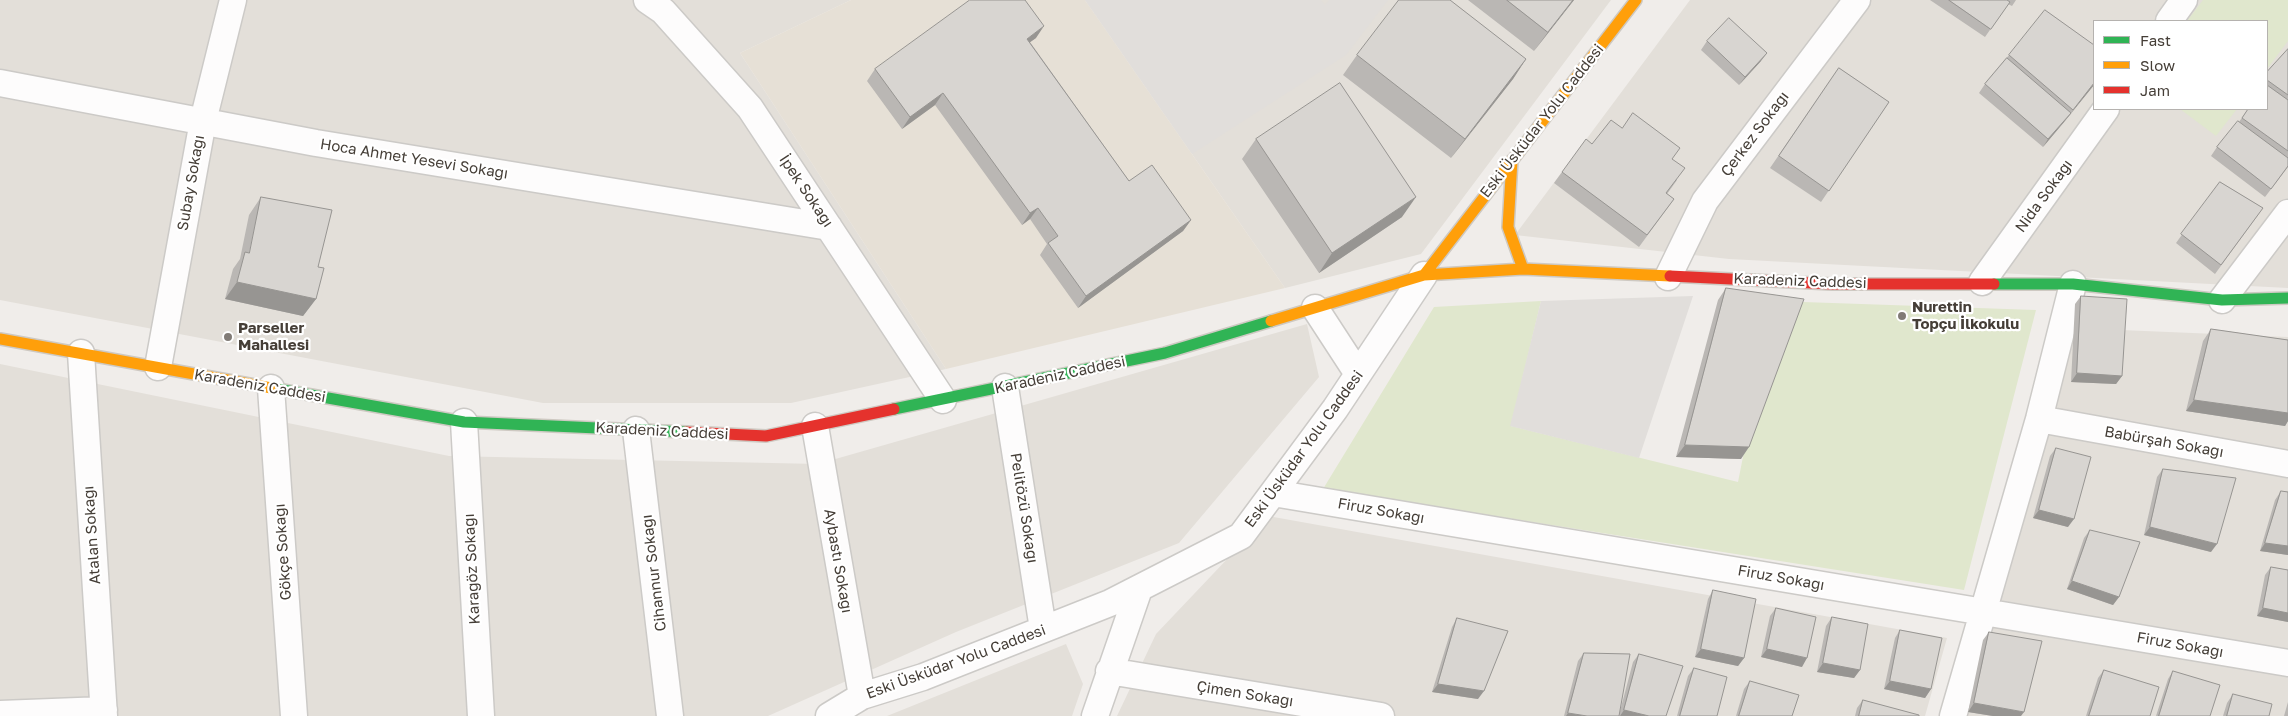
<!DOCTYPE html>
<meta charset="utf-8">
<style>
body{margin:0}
#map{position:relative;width:2288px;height:716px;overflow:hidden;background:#f0edea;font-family:"Golos Text",sans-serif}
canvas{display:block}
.legend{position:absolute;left:2093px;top:20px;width:175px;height:90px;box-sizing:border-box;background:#fff;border:1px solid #b5b2af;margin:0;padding:6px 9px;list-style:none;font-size:15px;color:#453e37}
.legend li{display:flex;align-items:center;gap:10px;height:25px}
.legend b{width:25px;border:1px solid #b5b2af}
</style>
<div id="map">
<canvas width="2288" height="716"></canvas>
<ul class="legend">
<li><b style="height:6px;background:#30b455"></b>Fast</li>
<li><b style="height:6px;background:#ff9f0a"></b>Slow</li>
<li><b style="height:6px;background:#e5322d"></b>Jam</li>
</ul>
</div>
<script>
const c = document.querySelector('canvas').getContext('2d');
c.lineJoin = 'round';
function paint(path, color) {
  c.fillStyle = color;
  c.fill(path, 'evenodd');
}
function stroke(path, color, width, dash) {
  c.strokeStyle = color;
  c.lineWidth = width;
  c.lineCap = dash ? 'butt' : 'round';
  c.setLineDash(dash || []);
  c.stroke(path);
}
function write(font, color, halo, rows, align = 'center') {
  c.font = font + ' "Golos Text",sans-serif';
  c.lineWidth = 4.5;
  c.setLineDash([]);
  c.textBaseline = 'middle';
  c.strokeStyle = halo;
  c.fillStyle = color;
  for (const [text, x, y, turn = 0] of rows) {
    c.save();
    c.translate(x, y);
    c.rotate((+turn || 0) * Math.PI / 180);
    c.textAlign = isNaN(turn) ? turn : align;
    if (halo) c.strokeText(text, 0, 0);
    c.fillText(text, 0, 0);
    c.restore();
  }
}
const residential = new Path2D(`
 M 0,0 L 851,0 L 740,53 L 946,369 L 791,403 L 543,403 L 0,300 Z
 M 1085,0 L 1611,0 L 1421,254 L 1285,288 Z
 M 1690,0 L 2288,0 L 2288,288 L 1729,259 L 1515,235 ZM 2094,21 L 2267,21 L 2267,109 L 2094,109 Z
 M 1307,324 L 1319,377 L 1179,543 L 956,632 L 768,716 L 0,716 L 0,364 L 449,456 L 818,464 Z
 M 2073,328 L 2288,337 L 2288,716 L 1961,716 Z
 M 1268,516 L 1947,638 L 1925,716 L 1117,716 L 1156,634 Z
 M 1066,644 L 1083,684 L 1072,716 L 887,716 Z`);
const education = new Path2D(`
 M 851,0 L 1085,0 L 1285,288 L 946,369 L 740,53 Z`);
const green = new Path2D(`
 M 2203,0 L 2288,0 L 2288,41 L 2267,69 L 2267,21 L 2187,21 Z
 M 2180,109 L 2237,109 L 2216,136 Z
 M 1541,301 L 1511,426 L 1738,482 L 1774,301 L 2036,310 L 1964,590 L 1323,489 L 1434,307 Z`);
const parking = new Path2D(`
 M 1085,0 L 1321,0 L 1325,5 L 1329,0 L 1388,0 L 1346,55 L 1192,154 Z
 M 1693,296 L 1639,458 L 1510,426 L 1541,301 Z`);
const street = new Path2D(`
 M 647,0 L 663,11 L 750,108 L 943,400
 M 2169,21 L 2184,0
 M 0,83 L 316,143 L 829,227
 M 1668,277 L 1705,201 L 1857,0
 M 1982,282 L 2106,109
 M 2222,300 L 2288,213
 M 1315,308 L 1358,374
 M 81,353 L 104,716
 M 158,367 L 203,121 L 233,0
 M 1005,387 L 1043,629
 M 271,388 L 294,716
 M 2039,419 L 2288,464
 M 464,422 L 481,716
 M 815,426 L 862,696
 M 636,430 L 670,716
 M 1273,493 L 2288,663
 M 1109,671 L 1381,716
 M 0,714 L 104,710
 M 829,716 L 862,696 L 923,677 L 1110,603 L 1241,536 L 1335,409 L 1424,275
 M 1095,716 L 1139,589
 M 1953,716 L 2039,419 L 2073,284`);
const fast = new Path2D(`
 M 1994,284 L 2073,284 L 2222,300 L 2288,298
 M 277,389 L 464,422 L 686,432
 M 894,409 L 1165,353 L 1271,321`);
const slow = new Path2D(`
 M 1512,160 L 1508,227 L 1523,269
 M 1424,275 L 1636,0
 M 1271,321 L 1424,275 L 1523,269 L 1670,276
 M 0,339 L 277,389`);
const jam = new Path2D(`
 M 1670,276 L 1832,284 L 1994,284
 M 686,432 L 766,436 L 894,409`);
const wall = new Path2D(`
 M 1468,0 L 1574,0 L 1534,51 Z
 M 1930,0 L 2016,0 L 2012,6 L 2008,4 L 1985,37 Z
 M 1036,38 L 1030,42 L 1129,181 L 1191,220 L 1183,231 L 1078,308 L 1040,255 L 1047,244 L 1030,219 L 1022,225 L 935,105 L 902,129 L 867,81 L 875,69 Z
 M 1707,41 L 1761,61 L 1739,85 L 1701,50 Z
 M 2288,49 L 2288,167 L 2265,197 L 2211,156 L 2217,147 L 2239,122 L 2248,109 L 2267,109 L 2267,72 Z
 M 1357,55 L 1526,59 L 1513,79 L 1451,158 L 1343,75 Z
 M 2009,55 L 2094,85 L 2043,147 L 1979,93 L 1985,84 Z
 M 1839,68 L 1889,102 L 1821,202 L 1770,168 Z
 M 1622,128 L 1672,159 L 1677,180 L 1667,194 L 1674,199 L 1639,247 L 1554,183 L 1562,172 L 1592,144 Z
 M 1256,139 L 1402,217 L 1319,273 L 1242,159 Z
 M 2220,182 L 2263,208 L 2215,274 L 2176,243 Z
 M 261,197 L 318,267 L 316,299 L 303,316 L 225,299 L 233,269 L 240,259 L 249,215 Z
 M 1726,288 L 1741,459 L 1676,457 L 1718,300 Z
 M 2081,296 L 2122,376 L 2116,384 L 2071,382 L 2075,304 Z
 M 2211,329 L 2288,340 L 2288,421 L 2285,426 L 2186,411 L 2203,341 Z
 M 2056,448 L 2068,527 L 2033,518 L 2050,456 Z
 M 2163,469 L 2211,552 L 2144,535 L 2157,477 Z
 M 2281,491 L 2288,492 L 2288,555 L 2260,551 L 2275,500 Z
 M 2090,530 L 2119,597 L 2113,605 L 2067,589 L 2084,538 Z
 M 2271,567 L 2288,570 L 2288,622 L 2257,616 L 2265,575 Z
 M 1713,590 L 1744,658 L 1738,666 L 1695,657 L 1708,599 Z
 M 1776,608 L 1802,667 L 1761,657 L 1770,616 Z
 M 1832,617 L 1860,670 L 1854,678 L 1817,672 L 1826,626 Z
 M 1457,618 L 1478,699 L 1432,692 L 1452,627 Z
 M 1900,630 L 1931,689 L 1925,698 L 1884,689 L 1895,638 Z
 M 1989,632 L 1993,716 L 1968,712 L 1983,640 Z
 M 1584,653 L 1619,715 L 1633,662 L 1639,654 L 1666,716 L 1564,716 L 1578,661 Z
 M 1694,668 L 1717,716 L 1677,716 L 1688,676 Z
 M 2104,670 L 2150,716 L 2086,716 L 2098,678 Z
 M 2173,671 L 2210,716 L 2156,716 L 2168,679 Z
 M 1750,681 L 1792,716 L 1736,716 L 1744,689 Z
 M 2233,694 L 2269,716 L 2223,716 L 2227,703 Z
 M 1863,700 L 1919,716 L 1855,716 L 1857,708 Z
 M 2288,702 L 2288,716 L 2284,716 Z`);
const shadedWall = new Path2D(`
 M 1573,0 L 1574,0 L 1534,51 L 1548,32 Z
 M 1044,26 L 1036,38 L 1019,50 L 1027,39 Z
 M 1767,53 L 1761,61 L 1739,85 L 1745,77 Z
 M 1526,59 L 1513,79 L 1451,158 L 1465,139 Z
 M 2094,83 L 2094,85 L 2065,121 L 2043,147 L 2048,139 L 2071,113 Z
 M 943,93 L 935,105 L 902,129 L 910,117 Z
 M 1416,197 L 1402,217 L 1319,273 L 1332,253 Z
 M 1038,208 L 1030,219 L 1022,225 L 1030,213 Z
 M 1191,220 L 1183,231 L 1078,308 L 1086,296 Z
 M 237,282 L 316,299 L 303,316 L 225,299 Z
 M 2077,373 L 2122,376 L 2116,384 L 2071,382 Z
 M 2194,400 L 2288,413 L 2288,421 L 2285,426 L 2186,411 Z
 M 1685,445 L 1749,447 L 1741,459 L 1676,457 Z
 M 2039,510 L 2074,519 L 2068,527 L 2033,518 Z
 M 2150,527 L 2217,544 L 2211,552 L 2144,535 Z
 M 2265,543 L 2288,546 L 2288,555 L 2260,551 Z
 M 2072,581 L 2119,597 L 2113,605 L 2067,589 Z
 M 2263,608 L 2288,613 L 2288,622 L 2257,616 Z
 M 1701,649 L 1744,658 L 1738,666 L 1695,657 Z
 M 1767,649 L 1807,658 L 1802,667 L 1761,657 Z
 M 1823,663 L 1860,670 L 1854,678 L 1817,672 Z
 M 1890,681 L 1931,689 L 1925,698 L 1884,689 Z
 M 1438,684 L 1484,691 L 1478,699 L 1432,692 Z
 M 1974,703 L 2024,712 L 2021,716 L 1993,716 L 1968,712 Z
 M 1624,710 L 1649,716 L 1620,716 Z
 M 1568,713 L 1587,716 L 1566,716 Z`);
const building = new Path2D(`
 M 970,0 L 1025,0 L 1044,26 L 1027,39 L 1129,181 L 1152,165 L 1191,220 L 1086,296 L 1048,243 L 1058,236 L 1038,208 L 1030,213 L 943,93 L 910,117 L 875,69 Z
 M 1399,0 L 1450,0 L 1526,59 L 1465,139 L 1357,55 Z
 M 1507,0 L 1573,0 L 1548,32 Z
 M 1949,0 L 2007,0 L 2010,2 L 1991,29 Z
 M 2045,10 L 2094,45 L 2094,83 L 2073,110 L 2009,55 Z
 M 1729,18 L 1767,53 L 1745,77 L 1707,41 Z
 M 2288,49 L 2288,95 L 2267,80 L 2267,72 Z
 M 2007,58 L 2071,113 L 2048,139 L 1985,84 Z
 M 1839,68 L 1889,102 L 1829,191 L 1779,156 Z
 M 1340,83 L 1416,197 L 1332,253 L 1256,139 Z
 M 2267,85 L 2288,100 L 2288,151 L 2242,118 L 2248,109 L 2267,109 Z
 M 1633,113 L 1680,148 L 1672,159 L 1685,168 L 1666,193 L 1674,199 L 1647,235 L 1562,172 L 1586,139 L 1592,144 L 1611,120 L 1622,128 Z
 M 2238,121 L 2288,158 L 2288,166 L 2271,189 L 2217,147 Z
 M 2220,182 L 2263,208 L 2221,265 L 2181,234 Z
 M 261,197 L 332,210 L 318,267 L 324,268 L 316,299 L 237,282 L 245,252 L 249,253 Z
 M 1726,288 L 1804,299 L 1749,447 L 1685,445 Z
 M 2081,296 L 2127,299 L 2122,376 L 2077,373 Z
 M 2211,329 L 2288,340 L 2288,413 L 2194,400 Z
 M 2056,448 L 2091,457 L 2074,519 L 2039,510 Z
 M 2163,469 L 2236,478 L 2217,544 L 2150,527 Z
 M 2281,491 L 2288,492 L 2288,546 L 2265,543 Z
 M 2090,530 L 2140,542 L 2119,597 L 2072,581 Z
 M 2271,567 L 2288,570 L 2288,613 L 2263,608 Z
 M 1713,590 L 1756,599 L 1744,658 L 1701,649 Z
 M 1776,608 L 1816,617 L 1807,658 L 1767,649 Z
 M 1832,617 L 1868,624 L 1860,670 L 1823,663 Z
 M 1457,618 L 1508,631 L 1484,691 L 1438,684 Z
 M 1900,630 L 1942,638 L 1931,689 L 1890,681 Z
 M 1989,632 L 2042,641 L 2024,712 L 1974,703 Z
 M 1584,653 L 1630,654 L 1619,716 L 1587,716 L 1568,713 Z
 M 1639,654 L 1683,666 L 1666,716 L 1649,716 L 1624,710 Z
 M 1694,668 L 1727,677 L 1717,716 L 1680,716 Z
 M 2104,670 L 2159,687 L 2150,716 L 2089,716 Z
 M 2173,671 L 2220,685 L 2210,716 L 2159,716 Z
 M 1750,681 L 1799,695 L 1792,716 L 1739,716 Z
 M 2233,694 L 2272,704 L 2269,716 L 2227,716 Z
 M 1863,700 L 1919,715 L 1919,716 L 1859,716 Z`);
const markers = [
 [1902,316,5,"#817b76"],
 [228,337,5,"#817b76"]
];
const streetNames = [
 ["Eski Üsküdar Yolu Caddesi",1542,121,-52],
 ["Çerkez Sokağı",1755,134,-53],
 ["Hoca Ahmet Yesevi Sokağı",414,159,9],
 ["Subay Sokağı",191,183,-80],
 ["İpek Sokağı",806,191,56],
 ["Nida Sokağı",2044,196,-54],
 ["Karadeniz Caddesi",1800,281,2],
 ["Karadeniz Caddesi",1060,375,-12],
 ["Karadeniz Caddesi",260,386,10],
 ["Karadeniz Caddesi",662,431,3],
 ["Babürşah Sokağı",2164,442,10],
 ["Eski Üsküdar Yolu Caddesi",1304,449,-54],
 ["Pelitözü Sokağı",1024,508,81],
 ["Firuz Sokağı",1381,511,10],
 ["Atalan Sokağı",92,535,-94],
 ["Gökçe Sokağı",283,552,-94],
 ["Aybastı Sokağı",838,561,80],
 ["Karagöz Sokağı",472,569,-93],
 ["Cihannur Sokağı",654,573,-97],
 ["Firuz Sokağı",1781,578,10],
 ["Firuz Sokağı",2180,645,10],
 ["Eski Üsküdar Yolu Caddesi",956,662,-20],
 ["Çimen Sokağı",1245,694,9]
];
const poiNames = [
 ["Nurettin",1912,307],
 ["Topçu İlkokulu",1912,324],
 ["Parseller",238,328],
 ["Mahallesi",238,345]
];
paint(residential, '#e3dfd9');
paint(education, '#e6e0d6');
paint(green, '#e0e7cd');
paint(parking, '#e1dedb');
stroke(street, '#cccac7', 29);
stroke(fast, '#cec9c2', 14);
stroke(slow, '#cec9c2', 14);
stroke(jam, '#cec9c2', 14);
stroke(street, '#fdfcfc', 26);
stroke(fast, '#30b455', 11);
stroke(slow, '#ff9f0a', 11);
stroke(jam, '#e5322d', 11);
paint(wall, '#bab7b4');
paint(shadedWall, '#979592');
paint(building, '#d8d5d1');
stroke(building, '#979592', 1);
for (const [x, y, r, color] of markers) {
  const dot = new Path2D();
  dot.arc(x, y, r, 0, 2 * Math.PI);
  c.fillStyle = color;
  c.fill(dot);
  stroke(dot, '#fff', 2);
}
write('15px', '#453e37', '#fff', streetNames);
write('bold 15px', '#453e37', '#fff', poiNames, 'left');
</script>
